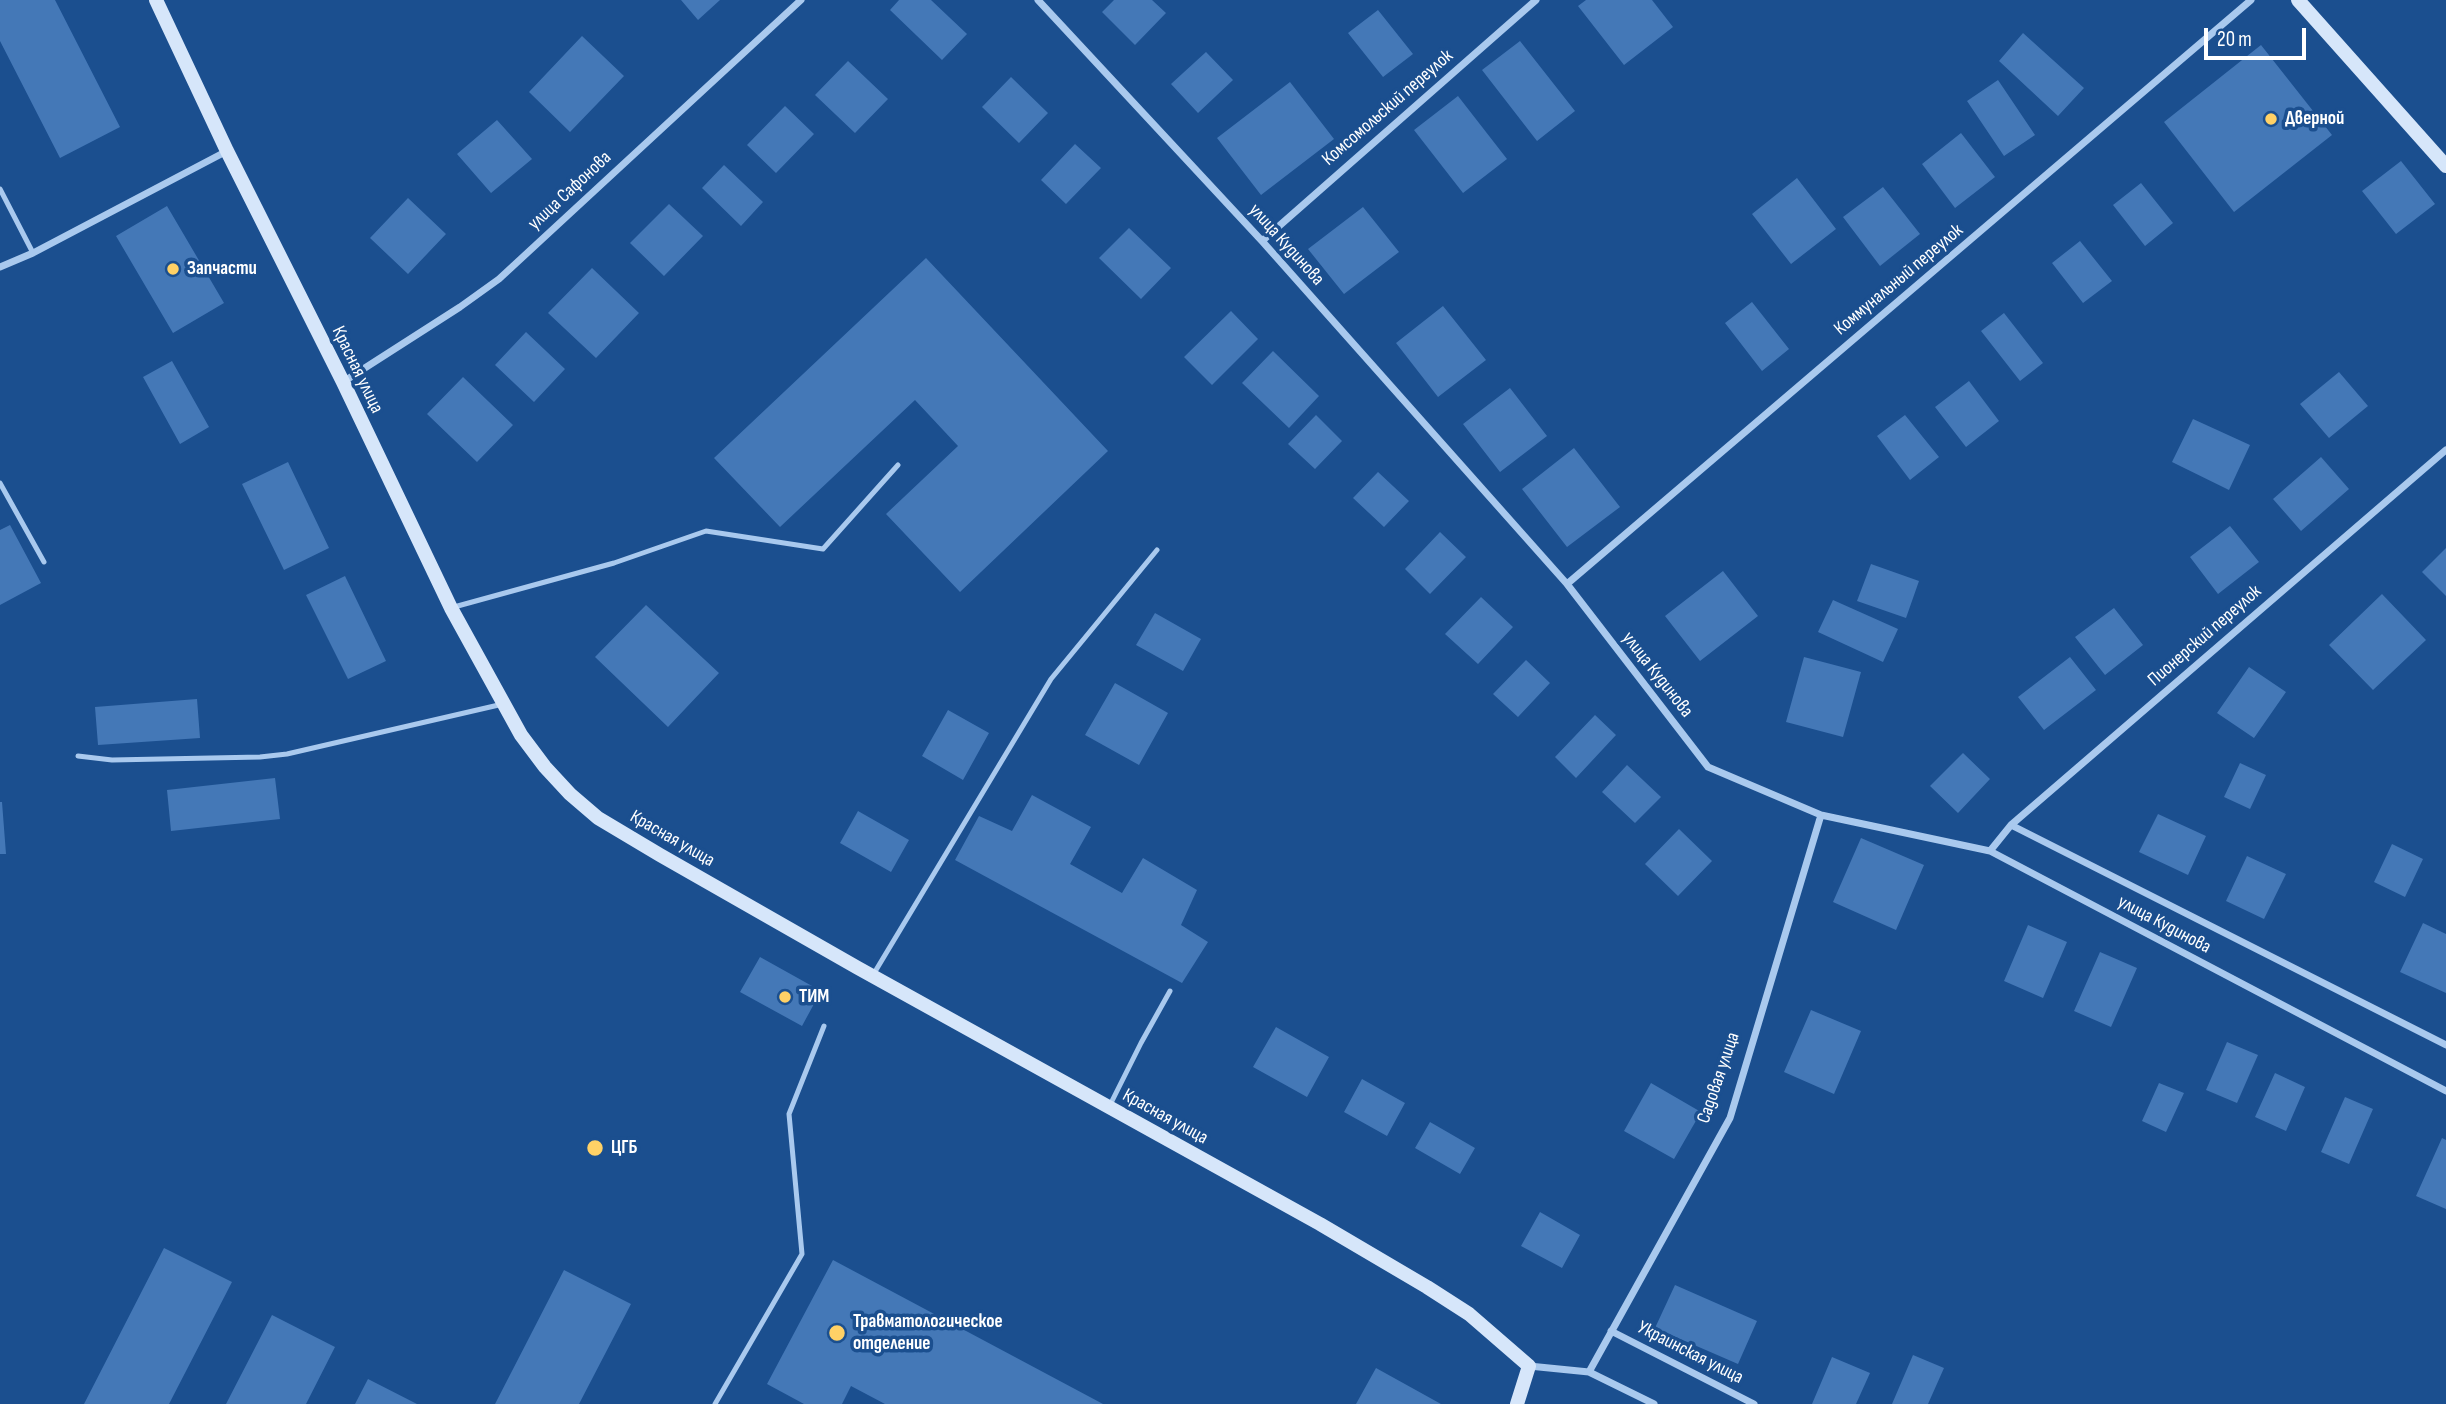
<!DOCTYPE html>
<meta charset="utf-8">
<style>
body{margin:0}
#map{position:relative;width:2446px;height:1404px;overflow:hidden;background:#1b4f8f;font-family:"Sofia Sans Condensed",sans-serif}
canvas{display:block}
.scale{position:absolute;left:2204px;top:28px;width:102px;height:32px;box-sizing:border-box;border:4px solid #fff;border-top:0;padding-left:9px;font-size:21px;line-height:24px;white-space:nowrap;color:#fff;-webkit-text-stroke:5px #1b4f8f;paint-order:stroke}
</style>
<div id="map">
<canvas width="2446" height="1404"></canvas>
<div class="scale">20 m</div>
</div>
<script>
const c = document.querySelector('canvas').getContext('2d');
c.lineJoin = 'round';
function paint(path, color) {
  c.fillStyle = color;
  c.fill(path, 'evenodd');
}
function stroke(path, color, width, dash) {
  c.strokeStyle = color;
  c.lineWidth = width;
  c.lineCap = dash ? 'butt' : 'round';
  c.setLineDash(dash || []);
  c.stroke(path);
}
function write(font, color, halo, rows, align = 'center') {
  c.font = font + ' "Sofia Sans Condensed",sans-serif';
  c.lineWidth = 7;
  c.setLineDash([]);
  c.textBaseline = 'middle';
  c.strokeStyle = halo;
  c.fillStyle = color;
  for (const [text, x, y, turn = 0] of rows) {
    c.save();
    c.translate(x, y);
    c.rotate((+turn || 0) * Math.PI / 180);
    c.textAlign = isNaN(turn) ? turn : align;
    if (halo) c.strokeText(text, 0, 0);
    c.fillText(text, 0, 0);
    c.restore();
  }
}
const building = new Path2D(`
 M 0,0 L 55,0 L 120,127 L 60,158 L 0,41 Z
 M 681,0 L 720,0 L 698,20 Z
 M 899,0 L 931,0 L 967,34 L 942,60 L 890,10 Z
 M 1114,0 L 1152,0 L 1166,13 L 1135,45 L 1102,12 Z
 M 1586,0 L 1652,0 L 1673,27 L 1624,65 L 1578,6 Z
 M 1378,10 L 1413,54 L 1383,77 L 1348,33 Z
 M 2023,33 L 2084,88 L 2058,116 L 1999,61 Z
 M 582,36 L 624,76 L 570,132 L 529,92 Z
 M 1520,41 L 1575,111 L 1537,141 L 1482,70 Z
 M 2261,45 L 2332,135 L 2234,212 L 2164,122 Z
 M 1206,52 L 1233,80 L 1198,113 L 1171,84 Z
 M 848,61 L 888,99 L 855,133 L 815,95 Z
 M 1011,77 L 1048,113 L 1019,143 L 982,107 Z
 M 1998,80 L 2035,135 L 2004,156 L 1967,101 Z
 M 1290,82 L 1334,139 L 1261,195 L 1217,138 Z
 M 1458,96 L 1507,159 L 1463,193 L 1414,130 Z
 M 785,106 L 814,134 L 776,173 L 747,145 Z
 M 497,120 L 532,159 L 491,193 L 457,154 Z
 M 1961,133 L 1995,177 L 1955,208 L 1922,164 Z
 M 1075,144 L 1101,168 L 1066,204 L 1041,180 Z
 M 2401,161 L 2435,204 L 2396,234 L 2362,191 Z
 M 724,165 L 763,202 L 741,226 L 702,188 Z
 M 1797,178 L 1836,229 L 1791,264 L 1752,214 Z
 M 2141,183 L 2173,223 L 2145,246 L 2113,205 Z
 M 1883,187 L 1920,234 L 1880,266 L 1843,217 Z
 M 408,198 L 446,234 L 408,274 L 370,238 Z
 M 669,204 L 703,236 L 664,276 L 630,243 Z
 M 167,206 L 224,303 L 173,333 L 116,236 Z
 M 1363,207 L 1399,252 L 1344,294 L 1308,249 Z
 M 1129,228 L 1171,268 L 1141,299 L 1099,258 Z
 M 2080,241 L 2112,281 L 2083,303 L 2052,263 Z
 M 926,258 L 1108,451 L 960,592 L 886,514 L 958,446 L 915,400 L 780,527 L 714,458 Z
 M 592,268 L 639,313 L 596,358 L 548,313 Z
 M 1752,302 L 1789,349 L 1762,371 L 1725,323 Z
 M 1443,306 L 1486,360 L 1438,397 L 1396,343 Z
 M 1231,311 L 1258,339 L 1212,385 L 1184,357 Z
 M 2004,313 L 2043,363 L 2020,381 L 1981,331 Z
 M 526,332 L 565,369 L 534,402 L 495,365 Z
 M 1273,351 L 1319,396 L 1289,428 L 1242,383 Z
 M 172,361 L 209,427 L 180,444 L 143,377 Z
 M 2339,372 L 2368,406 L 2329,438 L 2300,404 Z
 M 463,377 L 513,425 L 477,462 L 427,414 Z
 M 1969,381 L 1999,421 L 1966,447 L 1935,407 Z
 M 1510,388 L 1547,436 L 1500,472 L 1463,424 Z
 M 1316,415 L 1342,441 L 1315,469 L 1288,444 Z
 M 1905,415 L 1939,457 L 1910,480 L 1877,436 Z
 M 2193,419 L 2250,445 L 2229,490 L 2172,462 Z
 M 1574,448 L 1620,507 L 1567,547 L 1522,489 Z
 M 2321,457 L 2349,489 L 2301,531 L 2273,499 Z
 M 288,462 L 329,548 L 284,570 L 242,484 Z
 M 1378,472 L 1409,501 L 1384,527 L 1353,498 Z
 M 10,525 L 41,583 L 0,605 L 0,530 Z
 M 2230,526 L 2259,562 L 2218,594 L 2190,557 Z
 M 1440,532 L 1466,557 L 1430,594 L 1405,569 Z
 M 2446,548 L 2446,596 L 2422,572 Z
 M 1871,564 L 1919,581 L 1906,618 L 1857,601 Z
 M 1723,571 L 1758,616 L 1700,661 L 1665,616 Z
 M 345,576 L 386,661 L 348,679 L 306,595 Z
 M 2382,594 L 2426,640 L 2373,690 L 2329,645 Z
 M 1481,597 L 1513,627 L 1478,664 L 1445,634 Z
 M 1833,600 L 1898,629 L 1883,662 L 1818,632 Z
 M 646,605 L 719,673 L 668,727 L 595,657 Z
 M 2114,608 L 2143,645 L 2105,675 L 2075,637 Z
 M 1155,613 L 1201,639 L 1183,671 L 1136,645 Z
 M 1804,657 L 1861,672 L 1843,737 L 1786,722 Z
 M 2070,657 L 2096,690 L 2044,730 L 2018,697 Z
 M 1526,660 L 1550,683 L 1518,717 L 1493,694 Z
 M 2249,667 L 2286,692 L 2254,738 L 2217,713 Z
 M 1115,683 L 1168,713 L 1139,765 L 1085,735 Z
 M 197,699 L 200,738 L 98,745 L 95,707 Z
 M 948,710 L 989,733 L 963,780 L 922,756 Z
 M 1595,715 L 1616,735 L 1576,778 L 1555,757 Z
 M 1963,753 L 1990,779 L 1958,813 L 1930,786 Z
 M 2240,763 L 2266,775 L 2250,809 L 2224,797 Z
 M 1627,765 L 1661,797 L 1635,823 L 1602,792 Z
 M 275,778 L 280,819 L 171,831 L 167,790 Z
 M 1032,795 L 1091,827 L 1070,864 L 1122,893 L 1143,858 L 1197,890 L 1181,925 L 1208,942 L 1182,983 L 955,860 L 979,816 L 1012,831 Z
 M 0,802 L 2,802 L 6,854 L 0,854 Z
 M 858,811 L 909,840 L 891,872 L 840,843 Z
 M 2158,814 L 2206,836 L 2188,875 L 2139,852 Z
 M 1679,829 L 1712,861 L 1678,896 L 1645,864 Z
 M 1861,838 L 1924,865 L 1896,930 L 1833,902 Z
 M 2392,844 L 2423,859 L 2405,897 L 2374,882 Z
 M 2247,856 L 2286,874 L 2264,919 L 2226,901 Z
 M 2423,923 L 2446,934 L 2446,993 L 2400,972 Z
 M 2028,925 L 2067,942 L 2043,998 L 2004,981 Z
 M 2100,952 L 2137,968 L 2111,1027 L 2074,1011 Z
 M 760,957 L 821,991 L 802,1026 L 740,992 Z
 M 1811,1010 L 1861,1031 L 1834,1094 L 1784,1072 Z
 M 1276,1027 L 1329,1057 L 1307,1097 L 1253,1067 Z
 M 2227,1042 L 2258,1055 L 2237,1103 L 2206,1090 Z
 M 2275,1073 L 2305,1087 L 2286,1131 L 2255,1117 Z
 M 1362,1079 L 1405,1103 L 1387,1136 L 1344,1112 Z
 M 1651,1083 L 1701,1112 L 1674,1159 L 1624,1131 Z
 M 2159,1083 L 2184,1093 L 2166,1132 L 2142,1121 Z
 M 2345,1097 L 2373,1109 L 2349,1164 L 2321,1152 Z
 M 1430,1122 L 1475,1148 L 1460,1174 L 1415,1148 Z
 M 2442,1138 L 2446,1140 L 2446,1209 L 2416,1196 Z
 M 1540,1212 L 1580,1235 L 1562,1268 L 1521,1246 Z
 M 164,1248 L 232,1282 L 169,1404 L 84,1404 Z
 M 833,1260 L 1103,1404 L 885,1404 L 851,1386 L 842,1404 L 804,1404 L 767,1384 Z
 M 564,1270 L 631,1304 L 579,1404 L 495,1404 Z
 M 1675,1285 L 1757,1321 L 1738,1364 L 1655,1328 Z
 M 272,1315 L 335,1347 L 306,1404 L 226,1404 Z
 M 1913,1355 L 1944,1368 L 1928,1404 L 1892,1404 Z
 M 1832,1357 L 1870,1373 L 1856,1404 L 1812,1404 Z
 M 1376,1368 L 1441,1404 L 1356,1404 Z
 M 368,1379 L 417,1404 L 355,1404 Z`);
const lane = new Path2D(`
 M 0,189 L 33,253
 M 0,483 L 44,562
 M 454,607 L 614,563 L 706,531 L 823,549 L 898,465
 M 78,756 L 112,760 L 260,757 L 287,754 L 503,704
 M 873,975 L 1051,679 L 1157,550
 M 1110,1105 L 1141,1043 L 1170,991
 M 715,1404 L 802,1254 L 789,1114 L 824,1026`);
const street = new Path2D(`
 M 1038,0 L 1262,241 L 1567,584 L 1708,767 L 1821,815 L 1990,851 L 2446,1091
 M 1262,241 L 1536,0
 M 0,267 L 33,253 L 227,151
 M 343,382 L 460,307 L 499,279 L 801,0
 M 1567,584 L 2251,0
 M 2011,825 L 2446,1045
 M 1990,851 L 2011,825 L 2446,450
 M 1611,1331 L 1754,1404
 M 1529,1366 L 1589,1372 L 1654,1404
 M 1589,1372 L 1730,1118 L 1821,815`);
const secondary = new Path2D(`
 M 156,0 L 227,151 L 343,382 L 451,608 L 521,735 L 545,767 L 570,794 L 598,818 L 660,855 L 858,968 L 1320,1224 L 1427,1287 L 1469,1314 L 1529,1366 L 1517,1404
 M 2298,0 L 2446,166`);
const markers = [
 [2271,119,7,"#ffd166"],
 [173,269,7,"#ffd166"],
 [785,997,7,"#ffd166"],
 [595,1148,9,"#ffd166"],
 [837,1333,9,"#ffd166"]
];
const streetNames = [
 ["Комсомольский переулок",1388,108,-41],
 ["улица Сафонова",570,191,-43],
 ["улица Кудинова",1286,245,48],
 ["Коммунальный переулок",1899,280,-40],
 ["Красная улица",357,370,64],
 ["Пионерский переулок",2205,636,-41],
 ["улица Кудинова",1657,675,52],
 ["Красная улица",672,839,30],
 ["улица Кудинова",2164,925,28],
 ["Садовая улица",1719,1078,-71],
 ["Красная улица",1165,1117,29],
 ["Украинская улица",1690,1353,27]
];
const poiNames = [
 ["Дверной",2285,119],
 ["Запчасти",187,269],
 ["ТИМ",799,997],
 ["ЦГБ",611,1148],
 ["Травматологическое",853,1322],
 ["отделение",853,1344]
];
paint(building, '#4478b7');
stroke(lane, '#a9c9ee', 5);
stroke(street, '#a9c9ee', 7);
stroke(secondary, '#d6e6fa', 14);
for (const [x, y, r, color] of markers) {
  const dot = new Path2D();
  dot.arc(x, y, r, 0, 2 * Math.PI);
  c.fillStyle = color;
  c.fill(dot);
  stroke(dot, '#1b4f8f', 2.5);
}
write('19px', '#fff', '#1b4f8f', streetNames);
write('bold 19px', '#fff', '#1b4f8f', poiNames, 'left');
</script>
